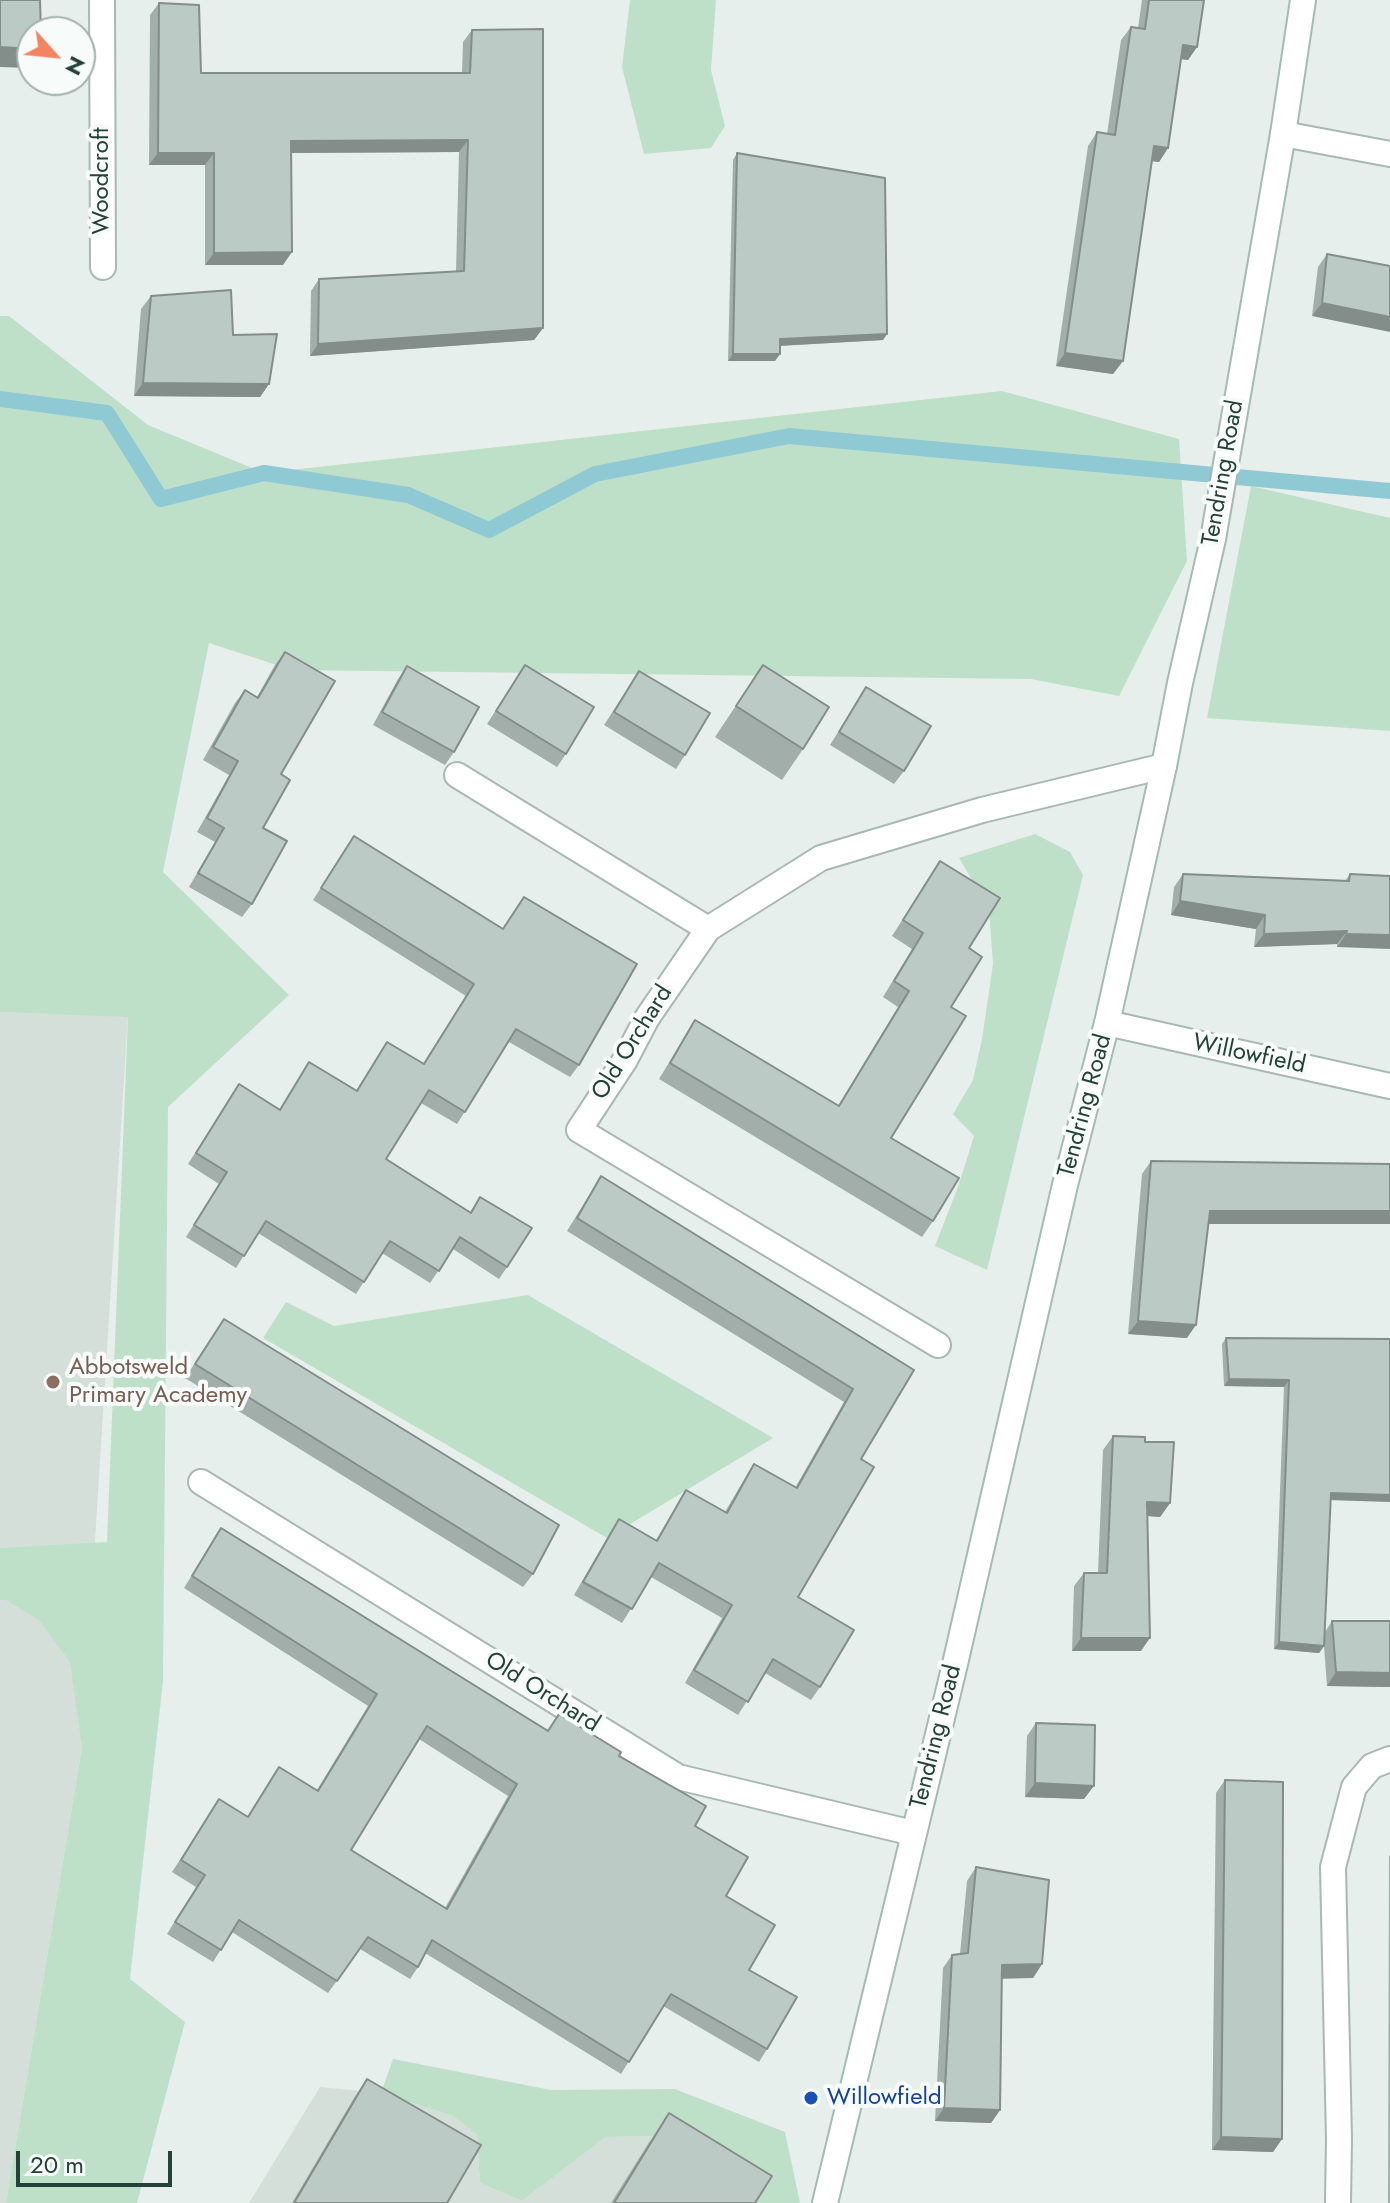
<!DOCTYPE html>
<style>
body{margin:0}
#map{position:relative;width:1390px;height:2203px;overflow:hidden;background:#e6efeb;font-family:Jost,sans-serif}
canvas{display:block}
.north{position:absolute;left:16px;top:16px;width:80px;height:80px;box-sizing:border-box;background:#f7fbf9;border:2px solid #a3b1ad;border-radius:50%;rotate:117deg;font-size:22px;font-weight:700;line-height:32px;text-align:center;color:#24423a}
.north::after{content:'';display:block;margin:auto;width:28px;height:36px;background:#f4845f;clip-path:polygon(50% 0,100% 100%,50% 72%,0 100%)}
.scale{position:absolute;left:16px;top:2151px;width:156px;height:36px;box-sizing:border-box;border:4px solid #24423a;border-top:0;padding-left:10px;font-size:24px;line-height:28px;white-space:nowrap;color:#24423a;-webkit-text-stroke:6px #f7fbf9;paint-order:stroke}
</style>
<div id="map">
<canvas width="1390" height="2203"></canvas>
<div class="north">N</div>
<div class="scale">20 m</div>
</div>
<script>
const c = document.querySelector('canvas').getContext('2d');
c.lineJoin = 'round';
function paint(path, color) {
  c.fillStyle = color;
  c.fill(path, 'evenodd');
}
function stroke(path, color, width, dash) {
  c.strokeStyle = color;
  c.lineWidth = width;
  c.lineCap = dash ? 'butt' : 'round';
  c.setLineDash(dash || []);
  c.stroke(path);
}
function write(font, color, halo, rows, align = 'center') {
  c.font = font + ' Jost,sans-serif';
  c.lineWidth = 8;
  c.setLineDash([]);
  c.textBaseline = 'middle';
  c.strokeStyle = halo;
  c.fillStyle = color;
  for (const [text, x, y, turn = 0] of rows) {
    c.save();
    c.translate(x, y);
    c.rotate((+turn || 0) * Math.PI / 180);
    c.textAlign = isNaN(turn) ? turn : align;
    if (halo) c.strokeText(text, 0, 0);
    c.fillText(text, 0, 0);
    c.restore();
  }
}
const built = new Path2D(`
 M 0,1012 L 128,1016 L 82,1747 L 6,2203 L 0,2203 Z
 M 320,2087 L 381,2093 L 453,2116 L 477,2135 L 480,2183 L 522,2201 L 606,2137 L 665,2136 L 740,2203 L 249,2203 Z`);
const green = new Path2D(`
 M 630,0 L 716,0 L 711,70 L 725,126 L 711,148 L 644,154 L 622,67 Z
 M 0,316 L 9,316 L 148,425 L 264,473 L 1002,391 L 1179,439 L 1187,561 L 1119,696 L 1031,679 L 292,670 L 209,643 L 163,872 L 289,995 L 168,1107 L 163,1681 L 130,1979 L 185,2022 L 137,2203 L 6,2203 L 82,1747 L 70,1662 L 39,1620 L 6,1600 L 0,1600 L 0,1548 L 107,1542 L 128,1017 L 0,1012 Z
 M 1251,486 L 1390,518 L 1390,731 L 1207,718 Z
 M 1035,834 L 1070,852 L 1083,875 L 987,1270 L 935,1246 L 959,1184 L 974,1136 L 953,1114 L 973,1080 L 982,1039 L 993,964 L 989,909 L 959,858 Z
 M 528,1295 L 773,1438 L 607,1538 L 263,1338 L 286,1302 L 334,1326 Z
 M 393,2059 L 551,2090 L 675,2089 L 785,2132 L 800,2203 L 740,2203 L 665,2136 L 606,2137 L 522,2201 L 480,2183 L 477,2135 L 453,2116 L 381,2093 Z`);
const stream = new Path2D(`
 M 0,399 L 107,413 L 161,499 L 264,473 L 408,495 L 489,530 L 595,474 L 789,436 L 1390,491`);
const street = new Path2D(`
 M 102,0 L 103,267
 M 1283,134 L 1390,154
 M 457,775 L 708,929
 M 1107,1023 L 1390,1086
 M 938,1345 L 579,1130 L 625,1060 L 647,1018 L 708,929 L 821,858 L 982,810 L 1164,766
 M 201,1482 L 678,1777 L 913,1833
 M 1338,2203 L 1339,2139 L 1333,1867 L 1354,1787 L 1372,1766 L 1390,1759`);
const secondary = new Path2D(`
 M 825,2203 L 955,1664 L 1065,1185 L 1107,1023 L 1164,766 L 1180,683 L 1213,539 L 1283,134 L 1303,0`);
const wall = new Path2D(`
 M 1142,0 L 1204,0 L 1197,47 L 1188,60 L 1181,59 L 1168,148 L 1159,162 L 1152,161 L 1123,361 L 1113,374 L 1056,366 L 1088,146 L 1097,132 L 1107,134 L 1121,40 L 1131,27 L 1138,28 Z
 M 159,3 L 201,73 L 462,73 L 463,42 L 472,30 L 543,328 L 534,340 L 310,356 L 311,291 L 319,279 L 456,271 L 459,152 L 291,153 L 283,265 L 205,265 L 205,165 L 149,165 L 150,15 Z
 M 737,153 L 887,334 L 883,340 L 780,346 L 780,354 L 775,361 L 728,361 L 733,160 Z
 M 1327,254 L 1390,266 L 1312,316 L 1318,267 Z
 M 151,296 L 233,335 L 269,384 L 260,397 L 134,396 L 141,309 Z
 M 285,652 L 281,774 L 263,828 L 252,904 L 242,917 L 189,887 L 215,842 L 197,832 L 229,775 L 203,760 L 235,703 L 245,690 L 257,697 L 275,665 Z
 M 525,665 L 566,754 L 557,767 L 487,724 Z
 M 763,665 L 803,749 L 782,780 L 715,737 Z
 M 407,666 L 454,752 L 445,765 L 373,725 L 398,679 Z
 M 639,671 L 685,755 L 676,769 L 604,725 Z
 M 866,687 L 904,771 L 894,784 L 830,745 Z
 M 354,836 L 579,1065 L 570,1077 L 509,1042 L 457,1124 L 421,1103 L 386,1159 L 470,1212 L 480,1197 L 507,1267 L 499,1279 L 453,1249 L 430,1283 L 382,1253 L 356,1294 L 258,1233 L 236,1268 L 186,1237 L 219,1184 L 188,1164 L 239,1084 L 280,1109 L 309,1062 L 356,1091 L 387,1042 L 423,1064 L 466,996 L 313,900 Z
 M 940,861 L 969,948 L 951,1007 L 891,1138 L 933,1221 L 922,1237 L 659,1079 L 695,1020 L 838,1106 L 898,1007 L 883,997 L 912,949 L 892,936 Z
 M 1183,874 L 1345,881 L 1350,874 L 1390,876 L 1337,947 L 1337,944 L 1254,947 L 1256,929 L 1171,915 L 1174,887 Z
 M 1151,1161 L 1390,1224 L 1209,1224 L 1187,1338 L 1128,1334 L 1142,1174 Z
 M 601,1176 L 914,1370 L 861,1459 L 798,1597 L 820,1687 L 811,1700 L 765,1673 L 738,1715 L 685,1683 L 722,1618 L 651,1577 L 622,1623 L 574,1595 L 610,1533 L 619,1519 L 656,1540 L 686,1490 L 725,1512 L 745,1478 L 754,1464 L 795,1488 L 844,1402 L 567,1231 Z
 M 224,1319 L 533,1574 L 523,1587 L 185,1378 Z
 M 1226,1338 L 1390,1339 L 1330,1500 L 1325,1632 L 1332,1621 L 1390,1621 L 1390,1687 L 1327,1686 L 1324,1646 L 1319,1653 L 1274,1649 L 1284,1387 L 1224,1386 L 1222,1344 Z
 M 1113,1436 L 1145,1442 L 1170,1503 L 1160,1517 L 1147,1516 L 1141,1651 L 1072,1651 L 1074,1586 L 1084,1573 L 1098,1573 L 1103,1450 Z
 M 221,1528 L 548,1730 L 559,1714 L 619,1756 L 695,1826 L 726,1896 L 749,1970 L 767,2049 L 759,2062 L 663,2006 L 621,2074 L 425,1953 L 418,1967 L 410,1979 L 360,1949 L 328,1993 L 232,1932 L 213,1962 L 167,1934 L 196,1887 L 172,1872 L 219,1799 L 248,1817 L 279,1767 L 317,1790 L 368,1706 L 184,1588 ZM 419,1739 L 508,1796 L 445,1908 L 351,1850 Z
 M 1036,1723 L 1084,1799 L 1025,1797 L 1027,1736 Z
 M 1225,1780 L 1282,2139 L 1273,2152 L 1212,2150 L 1216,1793 Z
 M 1390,1855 L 1390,2203 L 1388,2203 L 1389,1856 Z
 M 976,1867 L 1042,1964 L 1033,1978 L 1002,1978 L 1000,2110 L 991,2123 L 935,2121 L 943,1968 L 952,1955 L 960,1954 L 967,1881 Z
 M 367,2079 L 447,2203 L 292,2203 L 354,2098 Z
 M 669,2113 L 755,2203 L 611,2203 L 648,2144 Z`);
const shadedWall = new Path2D(`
 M 1183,45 L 1197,47 L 1188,60 L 1174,58 Z
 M 0,47 L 32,49 L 32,64 L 29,68 L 0,67 Z
 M 468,140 L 459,152 L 282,153 L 291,141 Z
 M 1154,146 L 1168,148 L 1159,162 L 1144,160 Z
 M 158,153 L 214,153 L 205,165 L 149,165 Z
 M 292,252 L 283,265 L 205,265 L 214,253 Z
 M 1322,303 L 1390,317 L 1390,332 L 1312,316 Z
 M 543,328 L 534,340 L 310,356 L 318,344 Z
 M 887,334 L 883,340 L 775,346 L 780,339 Z
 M 1065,353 L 1123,361 L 1113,374 L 1056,366 Z
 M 733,354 L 780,354 L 775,361 L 728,361 Z
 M 143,383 L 269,384 L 260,397 L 134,396 Z
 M 1180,901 L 1265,915 L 1256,929 L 1171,915 Z
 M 1347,931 L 1337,944 L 1254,947 L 1264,934 Z
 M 1346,934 L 1390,935 L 1390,949 L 1337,947 Z
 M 1210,1211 L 1390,1211 L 1390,1224 L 1201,1224 Z
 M 1138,1321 L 1196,1325 L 1187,1338 L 1128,1334 Z
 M 1229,1379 L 1289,1380 L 1284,1387 L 1224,1386 Z
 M 1331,1493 L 1390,1495 L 1390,1502 L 1326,1500 Z
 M 1147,1502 L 1170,1503 L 1160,1517 L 1137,1515 Z
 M 1081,1638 L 1150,1638 L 1141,1651 L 1072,1651 Z
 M 1279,1642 L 1324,1646 L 1319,1653 L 1274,1649 Z
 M 1336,1672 L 1390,1673 L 1390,1687 L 1327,1686 Z
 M 1035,1783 L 1094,1786 L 1084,1799 L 1025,1797 Z
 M 1042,1964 L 1033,1978 L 993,1979 L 1002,1965 Z
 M 944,2108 L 1000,2110 L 991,2123 L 935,2121 Z
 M 1221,2137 L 1282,2139 L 1273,2152 L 1212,2150 Z`);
const building = new Path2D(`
 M 0,0 L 40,0 L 41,32 L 32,32 L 32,49 L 0,47 Z
 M 1149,0 L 1204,0 L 1197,47 L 1183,45 L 1168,148 L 1154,146 L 1123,361 L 1065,353 L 1097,132 L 1115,135 L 1131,27 L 1145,29 Z
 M 159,3 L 199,5 L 201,73 L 470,73 L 472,30 L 543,29 L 543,328 L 318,344 L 319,279 L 464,271 L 468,140 L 291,141 L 292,252 L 214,253 L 214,153 L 158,153 Z
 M 737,153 L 885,178 L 887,334 L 780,339 L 780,354 L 733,354 Z
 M 1327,254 L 1390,266 L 1390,317 L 1322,303 Z
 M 231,290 L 233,335 L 277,334 L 269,384 L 143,383 L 151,296 Z
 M 285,652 L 335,681 L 281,774 L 290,780 L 263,828 L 287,841 L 252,904 L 198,873 L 224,828 L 207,818 L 238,761 L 213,747 L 245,690 L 258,698 Z
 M 525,665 L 594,707 L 566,754 L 496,711 Z
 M 763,665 L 829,707 L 803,749 L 736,706 Z
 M 407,666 L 479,707 L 454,752 L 382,712 Z
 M 639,671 L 710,713 L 685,755 L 614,712 Z
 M 866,687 L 931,726 L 904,771 L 839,732 Z
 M 354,836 L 503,929 L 524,897 L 637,964 L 579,1065 L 516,1029 L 465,1112 L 429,1090 L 386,1159 L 471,1213 L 480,1197 L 532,1228 L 507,1267 L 460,1237 L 439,1271 L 390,1241 L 364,1282 L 266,1221 L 244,1256 L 194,1225 L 227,1172 L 196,1153 L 239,1084 L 280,1110 L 309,1062 L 357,1091 L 387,1042 L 424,1064 L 474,984 L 321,888 Z
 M 940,861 L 1000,898 L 969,948 L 982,957 L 951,1007 L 966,1016 L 891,1138 L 959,1178 L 933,1221 L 670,1063 L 695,1020 L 839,1106 L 909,991 L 894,981 L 923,933 L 903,920 Z
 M 1183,874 L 1349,881 L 1350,874 L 1390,876 L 1390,935 L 1346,934 L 1347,931 L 1264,934 L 1265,915 L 1180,901 Z
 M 1151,1161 L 1390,1164 L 1390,1211 L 1210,1211 L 1196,1325 L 1138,1321 Z
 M 601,1176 L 914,1370 L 861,1459 L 874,1467 L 798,1597 L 854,1630 L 820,1687 L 773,1659 L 748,1702 L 694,1670 L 732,1605 L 659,1563 L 632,1609 L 583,1582 L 619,1519 L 657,1541 L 686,1490 L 727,1513 L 754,1464 L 797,1488 L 853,1389 L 577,1218 Z
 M 224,1319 L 559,1525 L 533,1574 L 195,1364 Z
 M 1226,1338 L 1390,1339 L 1390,1495 L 1331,1493 L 1324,1646 L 1279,1642 L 1289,1380 L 1229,1379 Z
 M 1113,1436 L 1145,1437 L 1145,1442 L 1174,1442 L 1170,1503 L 1147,1502 L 1150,1638 L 1081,1638 L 1084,1573 L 1107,1573 Z
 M 221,1528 L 548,1731 L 559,1714 L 621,1752 L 619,1756 L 706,1806 L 695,1826 L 748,1857 L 726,1896 L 775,1925 L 749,1970 L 797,1997 L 767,2049 L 671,1994 L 629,2062 L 432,1940 L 418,1967 L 368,1937 L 337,1981 L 239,1920 L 221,1950 L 175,1922 L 205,1875 L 181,1860 L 219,1799 L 248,1817 L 279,1767 L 318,1791 L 377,1694 L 192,1576 ZM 427,1726 L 517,1784 L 447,1909 L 351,1850 Z
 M 1332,1621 L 1390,1621 L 1390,1673 L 1336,1672 Z
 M 1036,1723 L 1095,1725 L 1094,1786 L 1035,1783 Z
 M 1225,1780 L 1283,1782 L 1282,2139 L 1221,2137 Z
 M 976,1867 L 1049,1880 L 1042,1964 L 1002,1965 L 1000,2110 L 944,2108 L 952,1955 L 968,1953 Z
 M 367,2079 L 481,2145 L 447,2203 L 294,2203 Z
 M 669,2113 L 772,2176 L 755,2203 L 614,2203 Z`);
const markers = [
 [53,1382,8,"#8d6e63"],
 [811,2098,8,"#1a4fb4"]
];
const streetNames = [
 ["Woodcroft",102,181,-90],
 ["Tendring Road",1224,473,-80],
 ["Old Orchard",633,1043,-58],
 ["Willowfield",1249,1055,12],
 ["Tendring Road",1086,1106,-75],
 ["Old Orchard",542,1693,32],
 ["Tendring Road",937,1737,-76]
];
const educationNames = [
 ["Abbotsweld",69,1368],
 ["Primary Academy",69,1396]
];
const transitNames = [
 ["Willowfield",827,2098]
];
paint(built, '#d4dfda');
paint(green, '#bfe0c8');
stroke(stream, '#8ec9d4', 16);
stroke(street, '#a8b8b2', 28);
stroke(secondary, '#a4bbb3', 28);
stroke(street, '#fff', 24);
stroke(secondary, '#fff', 24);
paint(wall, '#a1aea9');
paint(shadedWall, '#838d89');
paint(building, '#bbcac4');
stroke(building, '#838d89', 2);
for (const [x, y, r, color] of markers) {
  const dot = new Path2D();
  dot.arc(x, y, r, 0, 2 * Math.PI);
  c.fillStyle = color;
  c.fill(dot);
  stroke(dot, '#f7fbf9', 3);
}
write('24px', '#24423a', '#f7fbf9', streetNames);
write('24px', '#785e54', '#f7fbf9', educationNames, 'left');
write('24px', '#164399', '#f7fbf9', transitNames, 'left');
</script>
